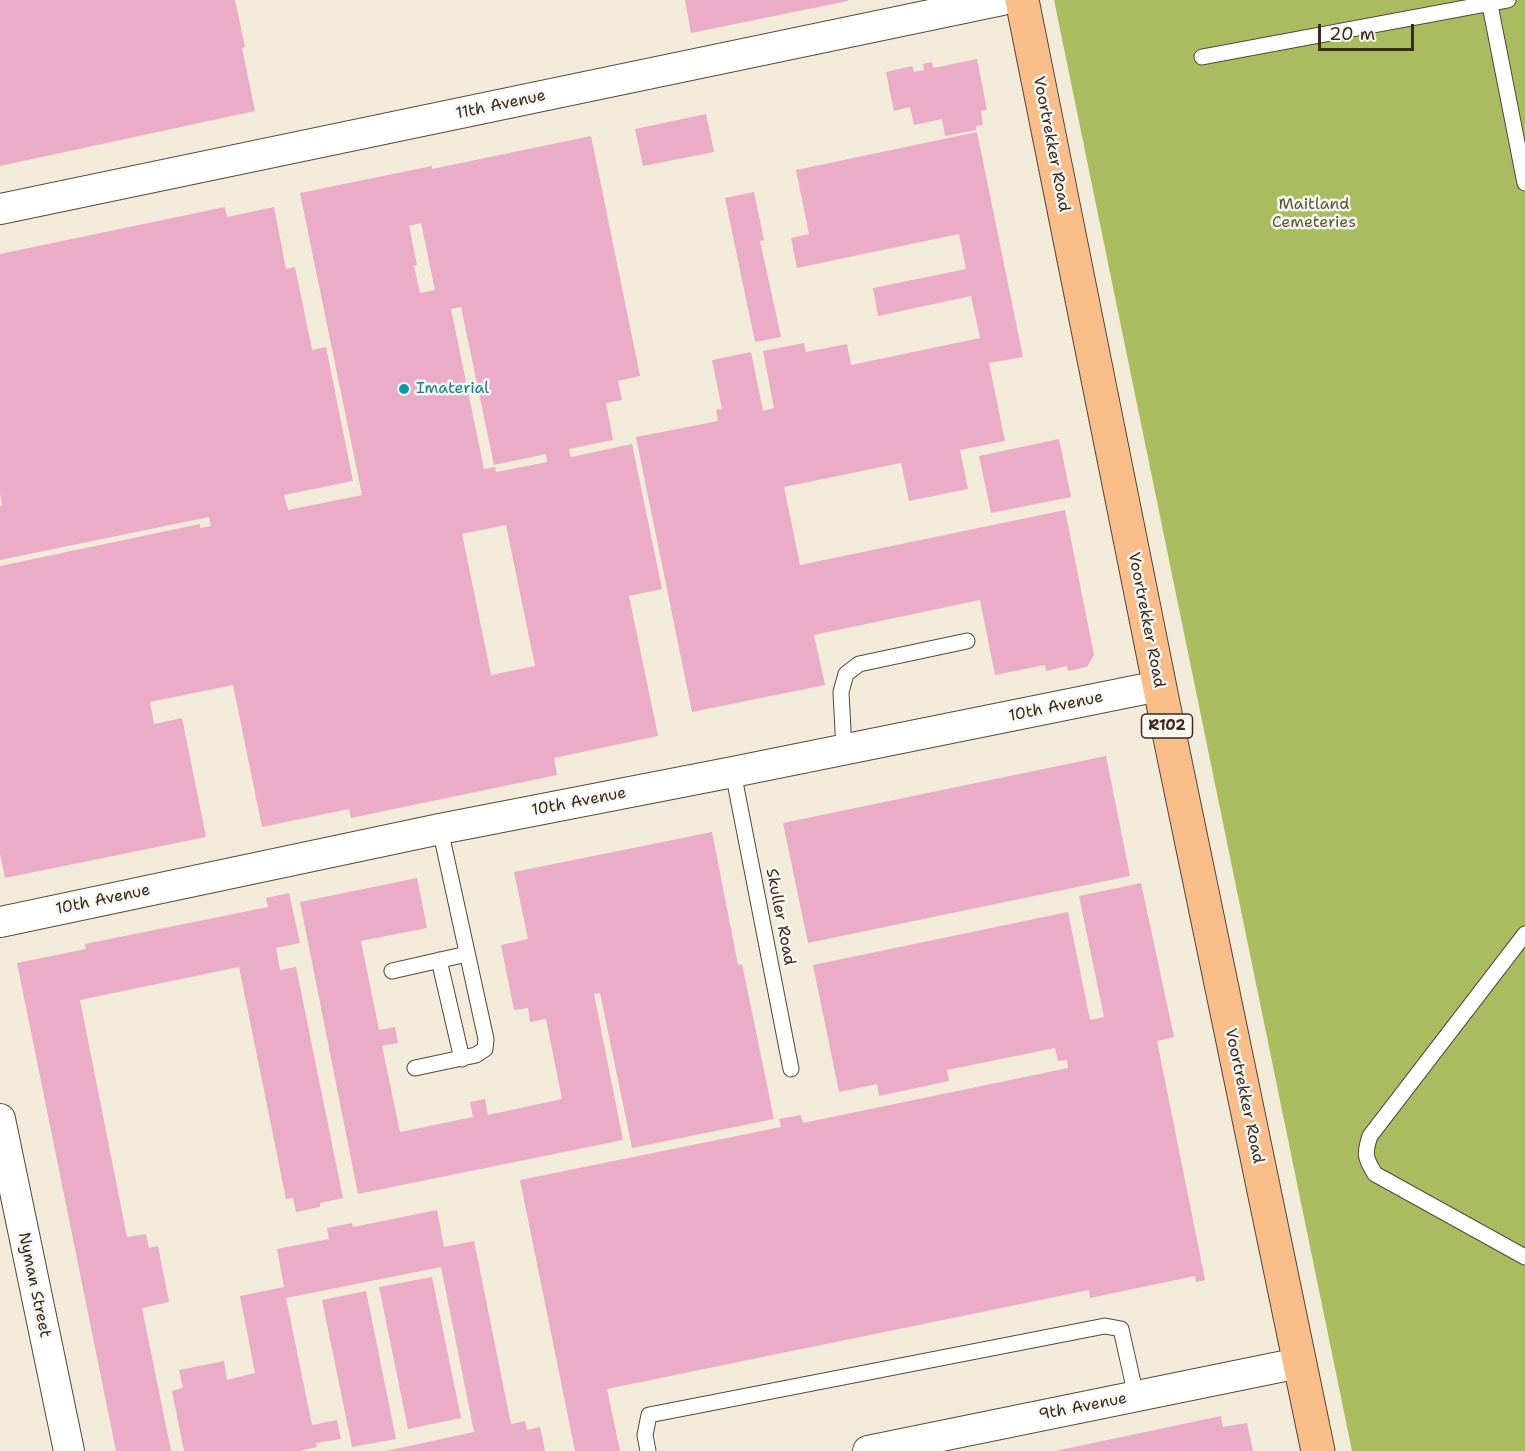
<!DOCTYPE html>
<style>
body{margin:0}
#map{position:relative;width:1525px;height:1451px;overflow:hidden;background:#f3ebda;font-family:"Shantell Sans",sans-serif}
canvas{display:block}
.scale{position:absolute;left:1318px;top:24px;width:96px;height:27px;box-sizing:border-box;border:3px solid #3b2a1e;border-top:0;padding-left:8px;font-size:18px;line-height:21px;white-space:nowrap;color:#3b2a1e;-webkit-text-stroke:4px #f6f6f2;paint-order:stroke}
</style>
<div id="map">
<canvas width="1525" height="1451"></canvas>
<div class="scale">20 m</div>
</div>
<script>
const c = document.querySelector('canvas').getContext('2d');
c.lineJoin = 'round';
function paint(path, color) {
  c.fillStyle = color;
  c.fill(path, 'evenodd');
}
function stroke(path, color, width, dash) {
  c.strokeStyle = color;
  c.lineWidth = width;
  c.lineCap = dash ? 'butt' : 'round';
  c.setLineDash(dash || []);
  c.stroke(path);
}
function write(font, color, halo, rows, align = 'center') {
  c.font = font + ' "Shantell Sans",sans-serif';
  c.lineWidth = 5;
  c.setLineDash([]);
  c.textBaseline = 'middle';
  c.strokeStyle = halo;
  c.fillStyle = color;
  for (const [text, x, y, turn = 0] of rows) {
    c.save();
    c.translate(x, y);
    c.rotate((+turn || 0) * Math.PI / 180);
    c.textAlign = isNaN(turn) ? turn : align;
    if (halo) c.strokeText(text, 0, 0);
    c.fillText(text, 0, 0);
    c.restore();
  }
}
const green = new Path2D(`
 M 1054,0 L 1525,0 L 1525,1451 L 1352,1451 Z`);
const building = new Path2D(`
 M 0,0 L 235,0 L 245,47 L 242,48 L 255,111 L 0,166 Z
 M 685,0 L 848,0 L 848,1 L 691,33 Z
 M 977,59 L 987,110 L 981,111 L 983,125 L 976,126 L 976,130 L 945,136 L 942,119 L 914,125 L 910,107 L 894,111 L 886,72 L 912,66 L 914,72 L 924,70 L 923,64 L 932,62 L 933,68 Z
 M 706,114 L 714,152 L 643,166 L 635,129 Z
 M 977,132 L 1023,357 L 989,363 L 1005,441 L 960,450 L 968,489 L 909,501 L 901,463 L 784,487 L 800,565 L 1065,510 L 1094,655 L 1087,667 L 1068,671 L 1067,666 L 1046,671 L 1045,665 L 995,675 L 980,600 L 814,635 L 825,685 L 692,712 L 636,437 L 718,421 L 716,410 L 722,409 L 712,360 L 751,352 L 763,411 L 774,408 L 763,351 L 804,343 L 806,352 L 847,344 L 851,365 L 980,338 L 971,296 L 878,316 L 873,288 L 966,269 L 959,234 L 797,268 L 791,238 L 809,234 L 796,170 Z
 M 591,136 L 640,376 L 618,381 L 622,400 L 606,403 L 613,440 L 569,449 L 571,457 L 632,444 L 662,589 L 629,596 L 658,736 L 554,758 L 557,775 L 351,818 L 349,809 L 262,827 L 233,685 L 150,702 L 154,724 L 182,718 L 206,837 L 5,878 L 0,854 L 0,566 L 200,524 L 200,528 L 211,526 L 209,517 L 0,560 L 0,506 L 2,505 L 0,494 L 0,254 L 225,207 L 227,217 L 274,207 L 286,269 L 295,267 L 312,350 L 326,347 L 353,481 L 284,495 L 288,510 L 362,495 L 300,193 L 432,166 L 432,169 ZM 421,223 L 435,290 L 420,293 L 414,266 L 417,265 L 409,226 ZM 461,307 L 494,465 L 546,454 L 547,462 L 496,472 L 495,467 L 484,469 L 451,309 ZM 506,525 L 535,666 L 491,675 L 462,534 Z
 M 754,192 L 764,240 L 760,241 L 781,337 L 755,342 L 725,198 Z
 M 1059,439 L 1071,497 L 991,513 L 979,456 Z
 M 1106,756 L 1130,876 L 808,943 L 783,823 Z
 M 712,832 L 738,965 L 742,964 L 774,1119 L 632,1148 L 600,993 L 594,994 L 623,1140 L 358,1194 L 300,902 L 417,878 L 427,928 L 361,941 L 379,1030 L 395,1027 L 398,1043 L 382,1046 L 400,1132 L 473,1117 L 470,1102 L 485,1099 L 488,1115 L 562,1099 L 546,1019 L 530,1022 L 528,1008 L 514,1010 L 501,945 L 528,939 L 514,872 Z
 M 1141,883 L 1174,1037 L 1157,1041 L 1205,1280 L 1196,1282 L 1195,1276 L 1090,1298 L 1089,1290 L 607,1389 L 620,1451 L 575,1451 L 520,1180 L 781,1127 L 779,1119 L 801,1115 L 803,1123 L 1068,1068 L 1067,1060 L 1058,1061 L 1055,1048 L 947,1070 L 949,1081 L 879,1096 L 877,1084 L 839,1092 L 813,965 L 1068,912 L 1090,1020 L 1104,1017 L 1079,896 Z
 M 289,893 L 300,943 L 276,948 L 280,970 L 296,967 L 343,1198 L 320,1203 L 320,1207 L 296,1212 L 293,1198 L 286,1199 L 239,967 L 80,1000 L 127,1237 L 146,1234 L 149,1248 L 158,1246 L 169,1302 L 142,1308 L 171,1451 L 116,1451 L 17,963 L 86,949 L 85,944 L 268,907 L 266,898 Z
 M 437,1210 L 444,1247 L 474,1241 L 511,1424 L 525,1421 L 527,1430 L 540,1427 L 545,1451 L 386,1451 L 474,1432 L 441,1267 L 286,1298 L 312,1425 L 337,1420 L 341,1439 L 316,1443 L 317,1447 L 299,1451 L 184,1451 L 172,1391 L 183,1388 L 179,1370 L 224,1361 L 227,1380 L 255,1373 L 240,1296 L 284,1287 L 277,1249 L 329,1239 L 327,1228 L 352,1223 L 353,1227 Z
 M 432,1277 L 461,1418 L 408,1429 L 379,1287 Z
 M 366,1291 L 396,1439 L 352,1447 L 322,1300 Z
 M 1221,1416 L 1223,1427 L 1247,1423 L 1253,1451 L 1055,1451 Z`);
const lane = new Path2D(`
 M 1489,0 L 1525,183
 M 1202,57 L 1508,0
 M 844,750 L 841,692 L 846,674 L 859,664 L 967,641
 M 733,772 L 791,1069
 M 1525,934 L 1370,1136 C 1364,1154 1365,1158 1375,1174 L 1525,1257
 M 439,960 L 462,1059
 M 392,971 L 467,954
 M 415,1068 L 476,1055 L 485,1049 L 486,1039 L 440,829
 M 648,1451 L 645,1435 L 649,1415 L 1105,1326 L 1121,1329 L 1136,1396`);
const street = new Path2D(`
 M 0,209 L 1002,0
 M 0,922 L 440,829 L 733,772 L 1159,686
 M 0,1119 L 69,1451
 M 868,1451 L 1299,1363`);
const primary = new Path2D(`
 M 1022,0 L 1167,723 L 1318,1451`);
const markers = [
 [404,389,6,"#0f9aa8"]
];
const shields = [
 [1167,726,51]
];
const shieldNames = [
 ["R102",1167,726]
];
const streetNames = [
 ["11th Avenue",501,105,-12],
 ["Voortrekker Road",1051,144,79],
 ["Voortrekker Road",1146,620,79],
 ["10th Avenue",1056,707,-12],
 ["10th Avenue",579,802,-11],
 ["10th Avenue",103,900,-12],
 ["Skuller Road",780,917,79],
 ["Voortrekker Road",1244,1096,78],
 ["Nyman Street",34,1285,78],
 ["9th Avenue",1083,1407,-11]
];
const parkNames = [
 ["Maitland",1314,205],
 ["Cemeteries",1314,223]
];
const cultureNames = [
 ["Imaterial",416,389]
];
paint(green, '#aabc60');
paint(building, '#ebacc8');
stroke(lane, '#57473a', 17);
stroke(street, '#57473a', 32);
stroke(primary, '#57473a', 35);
stroke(lane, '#fff', 15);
stroke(street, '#fff', 30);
stroke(primary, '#f8bd89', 33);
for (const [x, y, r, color] of markers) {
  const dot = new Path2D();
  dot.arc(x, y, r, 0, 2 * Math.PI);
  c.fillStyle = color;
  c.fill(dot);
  stroke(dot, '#f6f6f2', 2);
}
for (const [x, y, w] of shields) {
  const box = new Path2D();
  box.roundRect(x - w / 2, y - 12, w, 24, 4.5);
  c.fillStyle = '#f6f6f2';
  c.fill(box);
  stroke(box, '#3b2a1e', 1.5);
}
write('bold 15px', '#3b2a1e', null, shieldNames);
write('16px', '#3b2a1e', '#f6f6f2', streetNames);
write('16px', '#5c5632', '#f6f6f2', parkNames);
write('16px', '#0d838f', '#f6f6f2', cultureNames, 'left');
</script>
